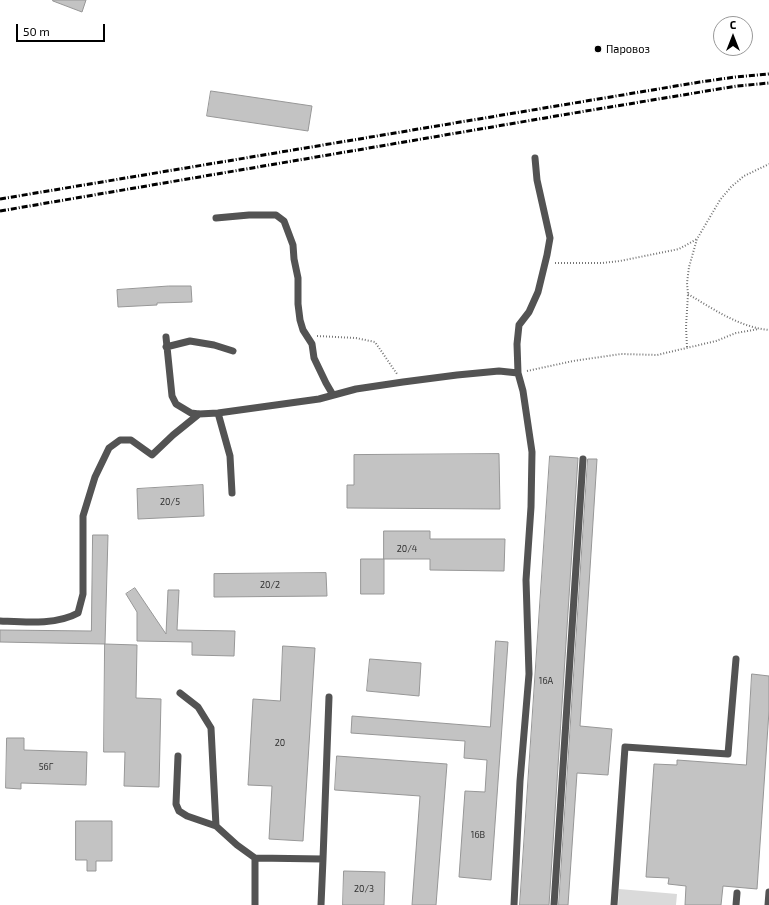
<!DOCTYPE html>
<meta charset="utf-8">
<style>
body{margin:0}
#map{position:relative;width:769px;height:905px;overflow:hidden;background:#fff;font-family:"Exo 2",sans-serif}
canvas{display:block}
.north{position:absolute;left:713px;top:16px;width:40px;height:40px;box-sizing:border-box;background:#fff;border:1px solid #999;border-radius:50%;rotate:0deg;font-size:11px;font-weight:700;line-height:16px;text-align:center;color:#000}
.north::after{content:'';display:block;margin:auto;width:14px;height:18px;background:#000;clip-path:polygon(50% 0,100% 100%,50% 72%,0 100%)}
.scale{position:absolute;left:16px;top:24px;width:89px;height:18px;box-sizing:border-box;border:2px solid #000;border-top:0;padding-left:5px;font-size:12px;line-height:14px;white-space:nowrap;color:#000;-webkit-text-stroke:3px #fff;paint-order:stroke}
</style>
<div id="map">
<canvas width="769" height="905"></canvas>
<div class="north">С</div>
<div class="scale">50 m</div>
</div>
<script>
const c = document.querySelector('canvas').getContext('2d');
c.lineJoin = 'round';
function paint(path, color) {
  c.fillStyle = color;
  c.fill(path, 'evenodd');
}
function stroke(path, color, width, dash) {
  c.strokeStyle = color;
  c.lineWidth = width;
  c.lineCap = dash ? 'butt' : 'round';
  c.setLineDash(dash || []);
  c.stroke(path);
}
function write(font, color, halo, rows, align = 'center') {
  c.font = font + ' "Exo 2",sans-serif';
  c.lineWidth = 3.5;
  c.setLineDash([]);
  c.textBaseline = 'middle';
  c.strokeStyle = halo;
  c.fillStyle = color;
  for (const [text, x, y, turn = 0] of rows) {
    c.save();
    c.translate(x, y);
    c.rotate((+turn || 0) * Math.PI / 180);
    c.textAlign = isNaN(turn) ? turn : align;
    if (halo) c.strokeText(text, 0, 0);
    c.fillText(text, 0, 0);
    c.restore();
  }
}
const green = new Path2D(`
 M 619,889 L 677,894 L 676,905 L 618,905 Z`);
const building = new Path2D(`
 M 53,0 L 86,0 L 82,12 L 53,1 Z
 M 211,91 L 312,106 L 308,131 L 207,116 Z
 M 169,286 L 191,286 L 192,302 L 157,303 L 157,305 L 118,307 L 117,290 Z
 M 499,454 L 500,509 L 347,508 L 347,485 L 354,485 L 354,455 Z
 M 550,456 L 578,458 L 549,905 L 520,905 Z
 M 588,459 L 597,459 L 580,726 L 612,729 L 608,775 L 577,773 L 568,905 L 559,905 Z
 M 203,485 L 204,516 L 138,519 L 137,489 Z
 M 384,531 L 430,531 L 430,539 L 505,539 L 504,571 L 430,570 L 430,559 L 384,559 Z
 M 93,535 L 108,535 L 105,644 L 0,642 L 0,630 L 91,631 Z
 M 361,559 L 384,559 L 384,594 L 361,594 Z
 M 326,573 L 327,596 L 214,597 L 214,574 Z
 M 135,588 L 166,634 L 168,590 L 179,590 L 177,630 L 235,631 L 234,656 L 192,655 L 192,642 L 137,641 L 137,612 L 126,594 Z
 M 496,641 L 508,642 L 491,880 L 459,877 L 465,791 L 485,792 L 487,760 L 464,758 L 465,741 L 351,733 L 352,716 L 490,727 Z
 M 105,644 L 137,645 L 136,698 L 161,699 L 159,787 L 124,786 L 125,752 L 104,752 Z
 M 283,646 L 315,648 L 303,841 L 269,839 L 272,786 L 248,785 L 253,699 L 280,701 Z
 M 370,659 L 421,663 L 419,696 L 367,691 Z
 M 752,674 L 769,676 L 769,711 L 757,889 L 723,886 L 721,905 L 685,905 L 686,886 L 668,884 L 669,878 L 646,877 L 654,764 L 677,765 L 677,760 L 746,765 Z
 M 7,738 L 24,738 L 24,750 L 87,752 L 86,785 L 21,783 L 21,789 L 6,788 Z
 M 337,756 L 447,764 L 436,905 L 412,905 L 420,796 L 335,790 Z
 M 76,821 L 112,821 L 112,861 L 96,861 L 96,871 L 87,871 L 87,860 L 76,860 Z
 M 344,871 L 385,872 L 384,905 L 343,905 Z`);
const path = new Path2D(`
 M 555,263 L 602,263 L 620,261 L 679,249 L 697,239
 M 688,294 C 713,309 739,327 769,330
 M 317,336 L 356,338 L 375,342 L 397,374
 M 687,347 L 686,327 L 688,294 L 687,283 L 689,267 L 697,239 L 720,200 L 731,187 L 744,176 L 769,164
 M 527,371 L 573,361 L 621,354 L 657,355 L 716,341 L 736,333 L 759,329`);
const lane = new Path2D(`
 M 216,218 L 249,215 L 276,215 L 284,221 L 293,245 L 294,259 L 298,278 L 298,304 L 300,320 L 303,330 L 312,344 L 314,358 L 326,383 L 333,395
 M 166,337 L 172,396 L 176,404 L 191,413 L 199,414 L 218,413 L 319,399 L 356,389 L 403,382 L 457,375 L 499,371 L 518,373
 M 166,347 L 190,341 L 214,345 L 233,351
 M 218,413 L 230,456 L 232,493
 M 0,621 C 24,622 57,625 78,613 L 83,594 L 83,516 L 95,477 L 109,448 L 120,440 L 131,440 L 152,455 L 173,435 L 199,414
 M 180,693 L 198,707 L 211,728 L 216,826
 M 178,756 L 176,804 L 179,811 L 187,816 L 216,826 L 237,845 L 255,858 L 255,905
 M 255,858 L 323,859 L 329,697
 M 321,905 L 323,859
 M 514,905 L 520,781 L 529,674 L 526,580 L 531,507 L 532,452 L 523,391 L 518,373 L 517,344 L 519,325 L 529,312 L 538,292 L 547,255 L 550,238 L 537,180 L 535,158
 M 554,905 L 583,459
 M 614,905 L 625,747 L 728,754 L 736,659
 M 736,905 L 737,893
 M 768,905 L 769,892`);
const rail = new Path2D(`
 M 0,199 L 700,82 L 735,77 L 769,74
 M 0,211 L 574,113 L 737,86 L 769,83`);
const markers = [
 [598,49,4,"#000"]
];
const numberNames = [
 ["20/5",170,502],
 ["20/4",407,549],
 ["20/2",270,585],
 ["16А",546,681],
 ["20",280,743],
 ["56Г",46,767],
 ["16В",478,835],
 ["20/3",364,889]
];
const poiNames = [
 ["Паровоз",606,49]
];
paint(green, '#dadada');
paint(building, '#c3c3c3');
stroke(building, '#979797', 1);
stroke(path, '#757575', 2, [1, 2]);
stroke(lane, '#535353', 7);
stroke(rail, '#000', 3, [6, 2, 1, 2]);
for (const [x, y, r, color] of markers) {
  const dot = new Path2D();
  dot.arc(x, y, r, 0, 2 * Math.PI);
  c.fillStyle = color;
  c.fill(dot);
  stroke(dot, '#fff', 1.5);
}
write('9px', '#313131', null, numberNames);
write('11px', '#000', '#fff', poiNames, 'left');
</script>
